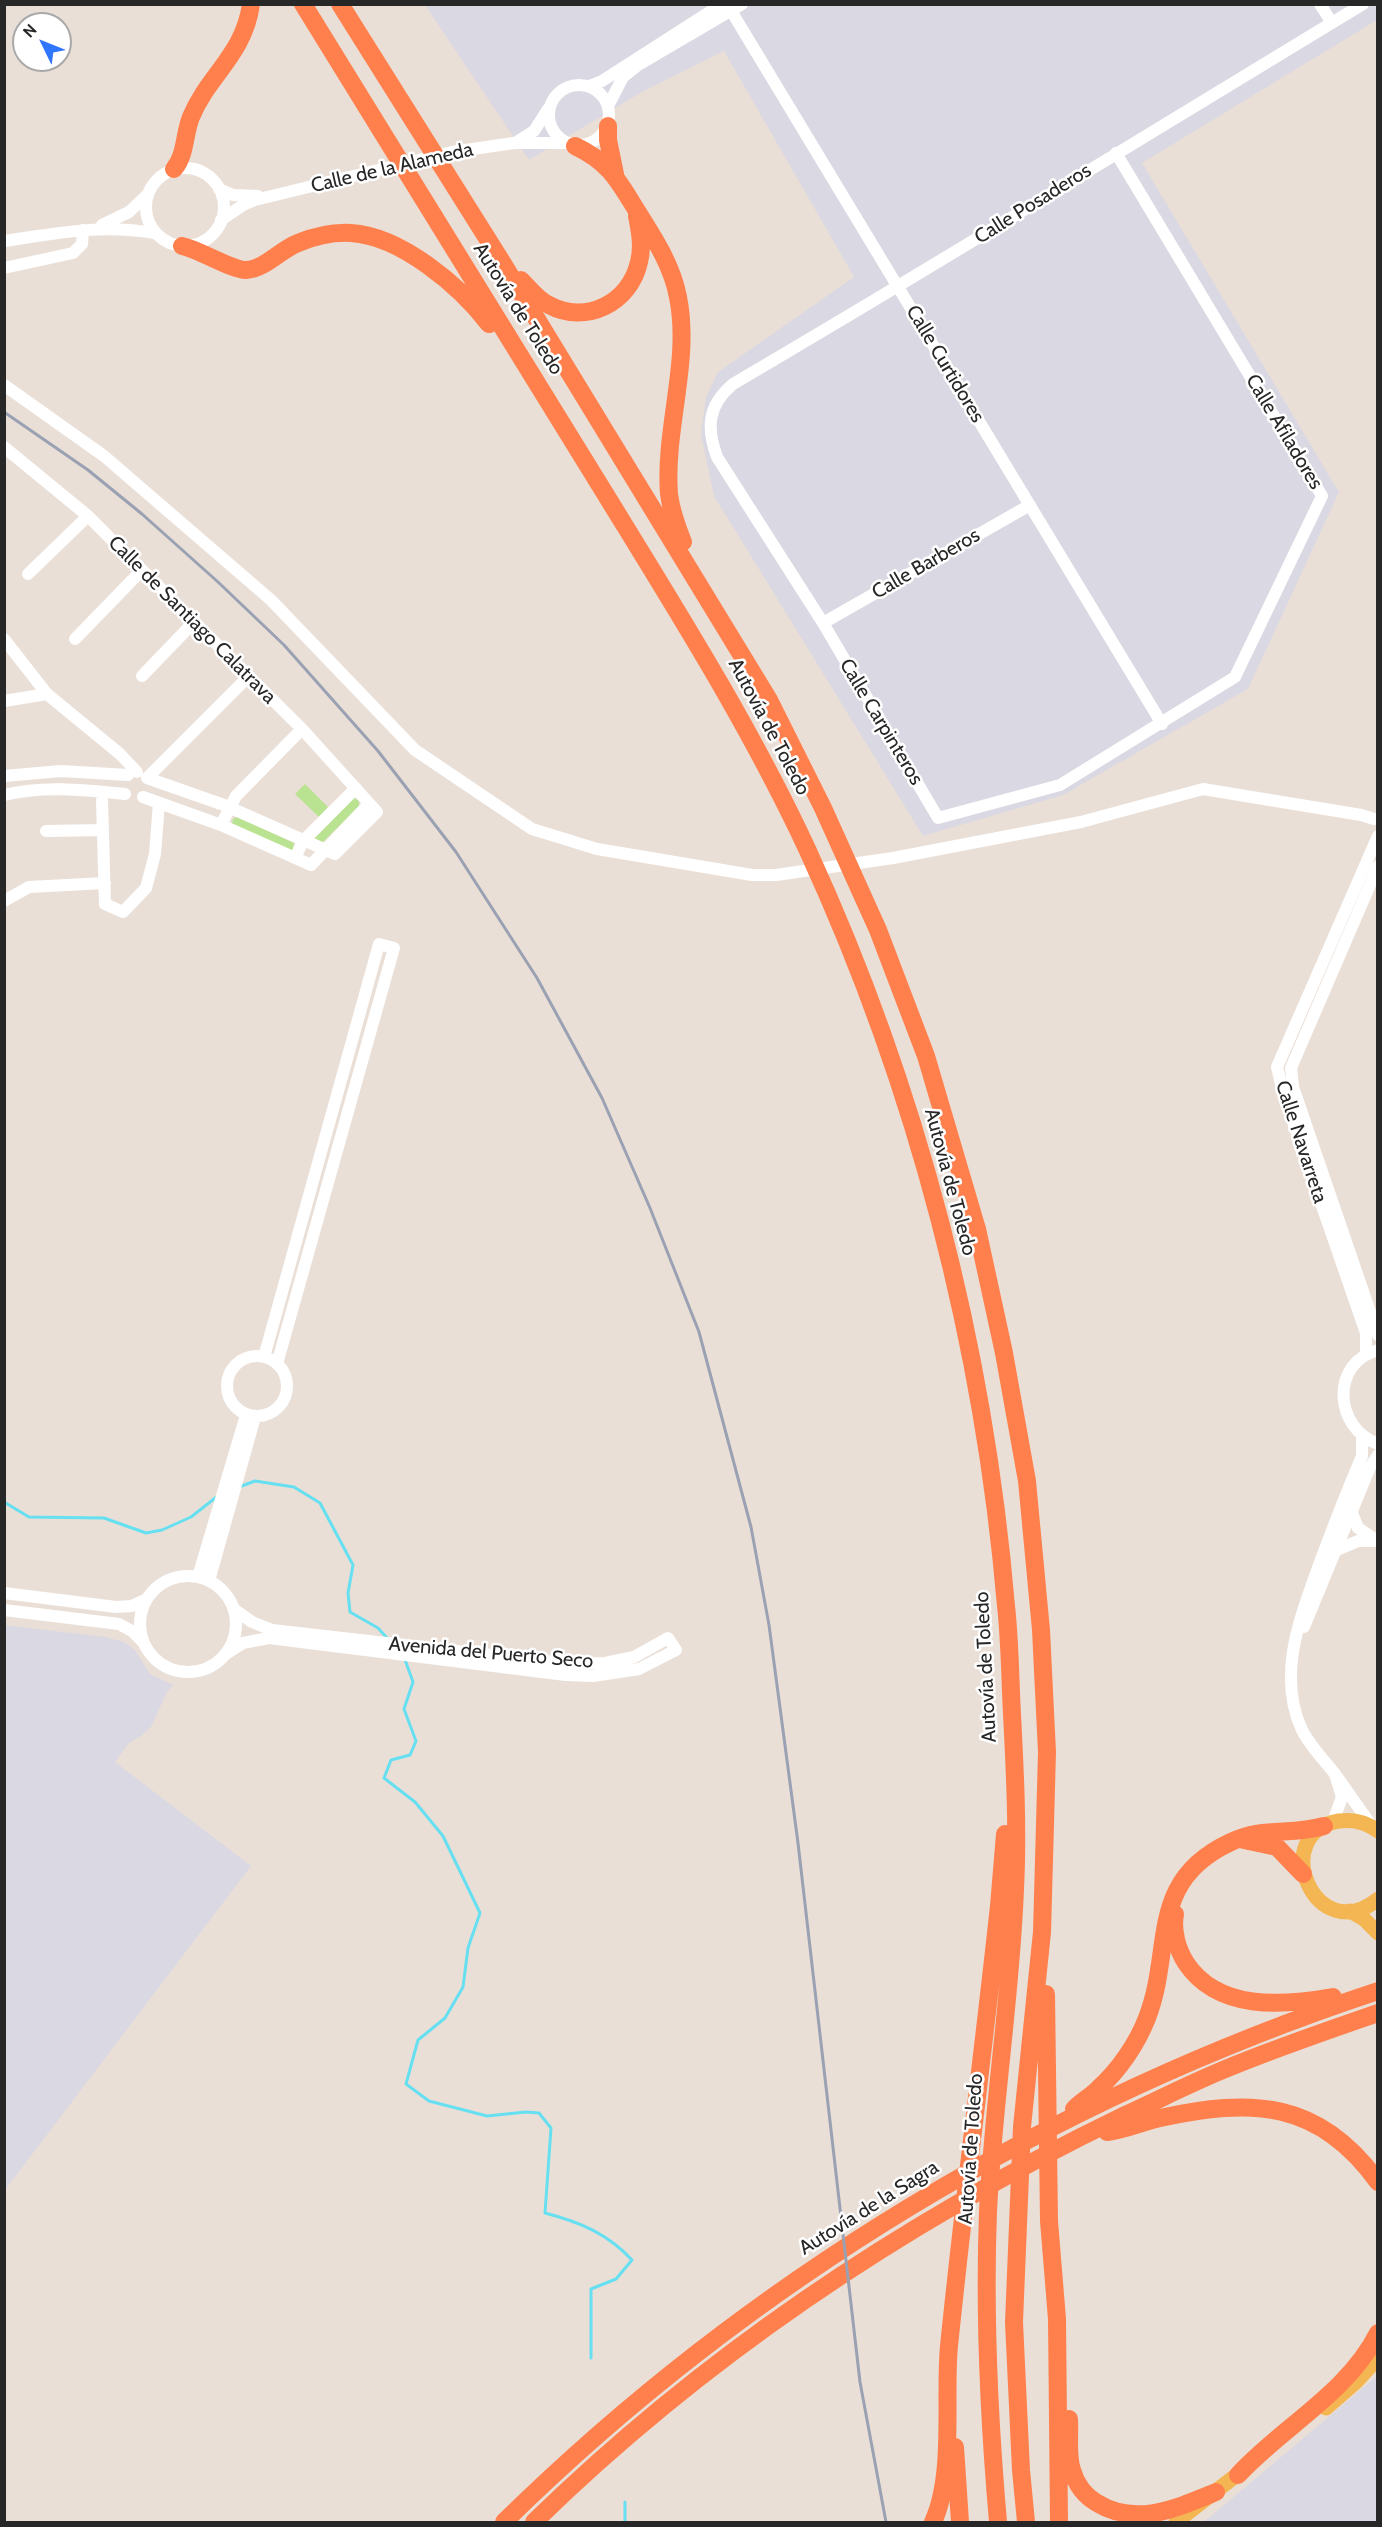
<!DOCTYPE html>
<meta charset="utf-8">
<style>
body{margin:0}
#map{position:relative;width:1382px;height:2527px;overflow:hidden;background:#eadfd7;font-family:Cabin,sans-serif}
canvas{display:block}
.frame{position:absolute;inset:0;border:6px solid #272727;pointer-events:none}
.north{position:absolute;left:12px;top:12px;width:60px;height:60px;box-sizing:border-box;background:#fff;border:2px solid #a9a9a9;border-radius:50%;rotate:313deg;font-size:16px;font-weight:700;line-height:24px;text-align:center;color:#272727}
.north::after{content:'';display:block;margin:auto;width:21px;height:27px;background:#3075fe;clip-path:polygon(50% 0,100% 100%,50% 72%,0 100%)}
</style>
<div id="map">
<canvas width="1382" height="2527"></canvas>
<div class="frame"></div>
<div class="north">N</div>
</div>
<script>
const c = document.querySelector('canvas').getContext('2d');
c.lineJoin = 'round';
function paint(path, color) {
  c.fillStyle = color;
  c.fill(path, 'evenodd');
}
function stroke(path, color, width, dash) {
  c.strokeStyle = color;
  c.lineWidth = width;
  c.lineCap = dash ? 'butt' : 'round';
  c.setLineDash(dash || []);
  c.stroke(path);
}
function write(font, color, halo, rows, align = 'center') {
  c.font = font + ' Cabin,sans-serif';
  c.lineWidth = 5;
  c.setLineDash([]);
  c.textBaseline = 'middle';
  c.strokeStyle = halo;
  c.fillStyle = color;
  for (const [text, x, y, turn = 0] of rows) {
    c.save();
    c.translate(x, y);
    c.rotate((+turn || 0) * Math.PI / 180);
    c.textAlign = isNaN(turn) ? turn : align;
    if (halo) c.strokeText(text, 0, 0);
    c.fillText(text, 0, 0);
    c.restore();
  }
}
const industrial = new Path2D(`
 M 425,5 L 1377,5 L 1377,20 L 1142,163 L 1339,492 L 1248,689 L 1063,795 L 923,836 L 714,496 L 701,434 L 706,397 L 718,372 L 854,277 L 724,51 L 640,93 L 529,160 Z
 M 5,1625 L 105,1637 L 124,1642 L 135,1650 L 150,1674 L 173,1685 L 167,1692 L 151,1727 L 141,1736 L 129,1743 L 115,1762 L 251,1866 L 5,2190 Z
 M 1377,2376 L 1377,2522 L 1204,2522 Z`);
const green = new Path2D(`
 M 305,784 L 328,807 L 319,817 L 295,794 Z
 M 354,798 L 359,801 L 359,806 L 320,845 L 314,839 Z
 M 237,817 L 294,843 L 293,850 L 291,851 L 232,824 L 233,819 Z`);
const stream = new Path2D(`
 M 239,1487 L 255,1481 L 294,1487 L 320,1503 L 353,1565 L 348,1593 L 350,1612 L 378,1628 L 388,1639
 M 4,1502 L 29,1517 L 104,1518 L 146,1533 L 162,1530 L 191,1517 L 219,1495
 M 404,1657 L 413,1682 L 404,1709 L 416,1741 L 410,1755 L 391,1760 L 384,1778 L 415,1802 L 443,1836 L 480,1913 L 468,1948 L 463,1987 L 445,2018 L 418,2040 L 406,2084 L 429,2101 L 487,2116 L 526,2112 L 539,2113 L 551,2128 L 545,2213 C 580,2222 608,2234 632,2260 L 616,2279 L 591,2289 L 591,2358
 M 625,2522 L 625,2502`);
const minor = new Path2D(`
 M 727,4 L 1162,724
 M 1320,4 L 1332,23
 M549 115a30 30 0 1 1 60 0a30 30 0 1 1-60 0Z
 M 589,86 L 602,81 L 722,4
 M 608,106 L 623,77 L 638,65 L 742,4
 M 518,141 L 534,131 L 548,109
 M 1116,153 L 1322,496 L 1235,677 L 1060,785 L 938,818 L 823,623 L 717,457 C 706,427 708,405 733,384 C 945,260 1153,131 1363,4
 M146 207a39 39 0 1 1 78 0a39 39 0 1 1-78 0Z
 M 219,189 L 233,195 L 258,196
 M 221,220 L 243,205 L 255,200 L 452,152 L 514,143 L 565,143
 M 102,225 L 129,212 L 148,194
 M 4,241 C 59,233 100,224 155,233
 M 4,268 L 73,253 L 82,244 L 83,230
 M 4,385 L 104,456 L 271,600 L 415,750 L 532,829 L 597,849 L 752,875 L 776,875 L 893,858 L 1081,822 L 1203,789 L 1361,815 L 1374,819
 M 4,447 L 88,516 L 142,570 L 302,729 L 377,812 L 335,854 L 224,805 L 147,778 L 249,676
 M 28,574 L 88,516
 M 823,623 L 1030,505
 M 4,639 L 47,694 L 120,754 L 137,772
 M 75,639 L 142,570
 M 142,676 L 195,621
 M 4,701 L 47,694
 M 4,776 L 61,771 L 128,775
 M 4,795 C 43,785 86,790 125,794
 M 143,797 L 221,825 L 311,865 L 369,804
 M 102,800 L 105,904 L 123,912 L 146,888 L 155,854 L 159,803
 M 221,825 L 236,796 L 302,729
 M 46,831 L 103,830
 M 295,858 L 303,841 L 356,788
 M 1378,866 L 1291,1068 L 1293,1087 L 1378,1335
 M 4,901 L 29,887 L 105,883
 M 1378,1350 C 1330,1363 1334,1428 1378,1444
 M 1366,1355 L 1366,1333 L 1283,1093 L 1277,1067 L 1378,836
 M227 1386a30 30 0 1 1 60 0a30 30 0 1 1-60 0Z
 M 264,1357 L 379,944 L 394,948 L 277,1364
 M 1352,1513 L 1358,1528 L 1376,1540
 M 1337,1550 L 1358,1541 L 1378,1541
 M140 1624a48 48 0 1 1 96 0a48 48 0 1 1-96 0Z
 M 198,1577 L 246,1415
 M 209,1581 L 255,1417
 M 4,1593 L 116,1607 L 132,1606 L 147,1599
 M 4,1610 L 119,1624 L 132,1631 L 143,1642
 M 1304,1627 L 1370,1467 L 1378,1455
 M 226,1654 L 243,1643 L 269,1638 L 566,1675 L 593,1676 L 639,1669 L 676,1650 L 668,1638 L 634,1657 L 605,1663 L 571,1664 L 272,1630 L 252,1622 L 235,1610
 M 1335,1774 C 1324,1760 1310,1746 1302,1730 C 1276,1674 1301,1616 1320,1562 C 1333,1527 1347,1491 1362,1456 L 1362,1436
 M 1333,1822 L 1342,1797 L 1335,1774 L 1371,1825`);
const major = new Path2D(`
 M 1378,1831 C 1366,1822 1353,1819 1339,1821 C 1267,1833 1315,1950 1378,1899
 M 1350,1911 L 1364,1919 L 1378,1933
 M 1326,2408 L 1357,2381 L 1378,2358
 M 1176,2522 L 1247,2467`);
const highway = new Path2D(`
 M 303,4 C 403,165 503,326 601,487 C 674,606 749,724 808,851 C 917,1088 984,1346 1006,1606 C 1010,1641 1010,1678 1012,1714 C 1015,1772 1018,1831 1015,1889 C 1011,1997 993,2104 988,2212 C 984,2316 989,2419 998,2522
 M 340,4 L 502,262 L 769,700 L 823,808 L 878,930 L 926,1056 L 977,1229 L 1004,1353 L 1027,1481 L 1041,1630 L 1047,1752 L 1042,1932 L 1022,2127 L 1014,2322 L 1021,2470 L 1026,2522
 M 608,126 L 608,140 L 615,174
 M 575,146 C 609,162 618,180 637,211 C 654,238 672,265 678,297 C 691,362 664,428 669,494 C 671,510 677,527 683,542
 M 174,169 C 186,155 184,134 191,117 C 208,75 244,55 251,4
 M 182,246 C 200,250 232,270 246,270 C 265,269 280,250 298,243 C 315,236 333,232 351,233 C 401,236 460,286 489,324
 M 521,280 C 530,289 538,300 549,305 C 586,325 630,303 639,262 C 643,247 640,231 637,216
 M 1244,1840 L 1277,1847 L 1303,1874
 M 1175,1914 C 1172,1930 1177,1949 1186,1963 C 1218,2011 1282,2006 1333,1997
 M 1046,1994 L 1049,2221 L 1057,2319 L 1059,2522
 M 1074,2109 C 1081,2102 1091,2096 1098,2089 C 1119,2070 1137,2044 1147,2018 C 1174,1949 1146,1881 1231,1842 C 1264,1826 1290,1836 1324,1826
 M 1107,2132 C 1125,2130 1142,2122 1160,2118 C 1252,2098 1319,2100 1378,2182
 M 1069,2419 C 1070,2435 1067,2455 1072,2470 C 1076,2484 1085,2496 1097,2503 C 1136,2527 1177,2508 1216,2492
 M 955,2447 L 960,2522
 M 1238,2475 C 1282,2427 1348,2393 1378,2333
 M 504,2522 C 749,2281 1051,2099 1378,1991
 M 534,2522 C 705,2355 908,2220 1123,2116 C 1156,2101 1189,2084 1223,2070 C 1273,2049 1326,2031 1378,2013
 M 933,2522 C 955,2475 944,2398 949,2346 C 964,2199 983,2053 999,1906 L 1005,1834`);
const rail = new Path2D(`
 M 4,412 L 88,470 L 142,514 L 218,582 L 284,645 L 378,751 L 456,852 L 537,978 L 602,1098 L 650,1208 L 699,1332 L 751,1527 L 769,1625 L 798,1843 L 860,2382 L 886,2522`);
const streetNames = [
 ["Calle de la Alameda",392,168,-13],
 ["Calle Posaderos",1033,204,-32],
 ["Autovía de Toledo",518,309,58],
 ["Calle Curtidores",945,364,59],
 ["Calle Afiladores",1284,432,59],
 ["Calle Barberos",926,564,-30],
 ["Calle de Santiago Calatrava",192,620,45],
 ["Calle Carpinteros",881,722,59],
 ["Autovía de Toledo",769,727,62],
 ["Calle Navarreta",1301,1142,72],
 ["Autovía de Toledo",950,1182,75],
 ["Avenida del Puerto Seco",491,1653,5],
 ["Autovía de Toledo",986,1667,-93],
 ["Autovía de Toledo",971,2149,-86],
 ["Autovía de la Sagra",869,2208,-32]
];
paint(industrial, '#dad8e2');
paint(green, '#b9e391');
stroke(stream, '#66e0f1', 3);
stroke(minor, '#fff', 12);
stroke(major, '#f3b653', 15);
stroke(highway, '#ff804d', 18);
stroke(rail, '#9aa1b2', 3);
write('20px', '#272727', '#fff', streetNames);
</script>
